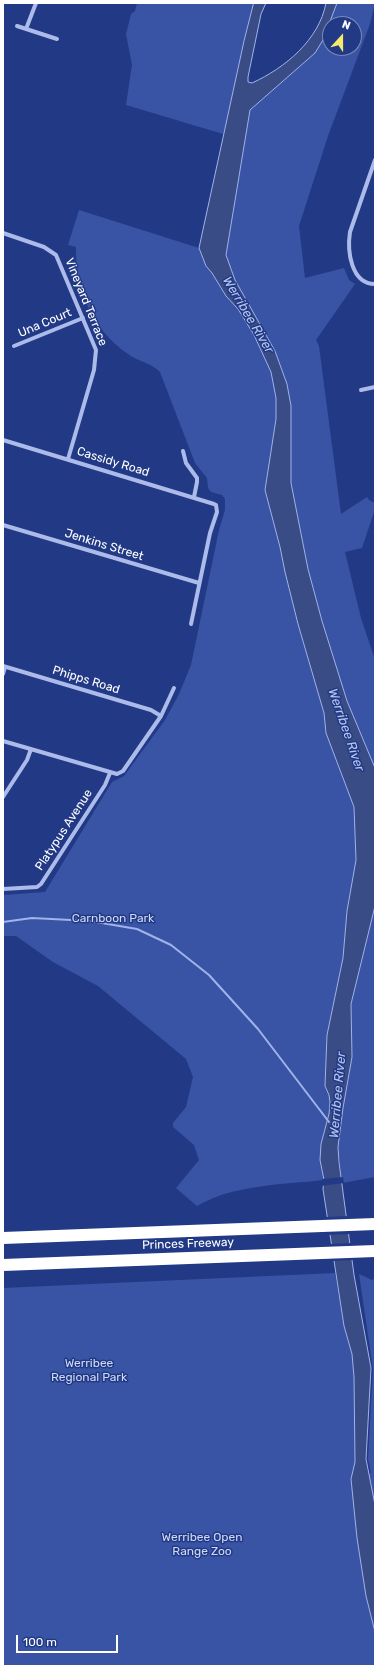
<!DOCTYPE html>
<style>
body{margin:0}
#map{position:relative;width:378px;height:1669px;overflow:hidden;background:#223a86;font-family:Rubik,sans-serif}
canvas{display:block}
.frame{position:absolute;inset:0;border:4px solid #fff;pointer-events:none}
.north{position:absolute;left:322px;top:16px;width:40px;height:40px;box-sizing:border-box;background:#223a86;border:1px solid #7a89b6;border-radius:50%;rotate:21deg;font-size:11px;font-weight:700;line-height:16px;text-align:center;color:#fff}
.north::after{content:'';display:block;margin:auto;width:14px;height:18px;background:#f5e96e;clip-path:polygon(50% 0,100% 100%,50% 72%,0 100%)}
.scale{position:absolute;left:16px;top:1635px;width:102px;height:18px;box-sizing:border-box;border:2px solid #fff;border-top:0;padding-left:5px;font-size:12px;line-height:14px;white-space:nowrap;color:#fff;-webkit-text-stroke:3px #223a86;paint-order:stroke}
</style>
<div id="map">
<canvas width="378" height="1669"></canvas>
<div class="frame"></div>
<div class="north">N</div>
<div class="scale">100 m</div>
</div>
<script>
const c = document.querySelector('canvas').getContext('2d');
c.lineJoin = 'round';
function paint(path, color) {
  c.fillStyle = color;
  c.fill(path, 'evenodd');
}
function stroke(path, color, width, dash) {
  c.strokeStyle = color;
  c.lineWidth = width;
  c.lineCap = dash ? 'butt' : 'round';
  c.setLineDash(dash || []);
  c.stroke(path);
}
function write(font, color, halo, rows, align = 'center') {
  c.font = font + ' Rubik,sans-serif';
  c.lineWidth = 3;
  c.setLineDash([]);
  c.textBaseline = 'middle';
  c.strokeStyle = halo;
  c.fillStyle = color;
  for (const [text, x, y, turn = 0] of rows) {
    c.save();
    c.translate(x, y);
    c.rotate((+turn || 0) * Math.PI / 180);
    c.textAlign = isNaN(turn) ? turn : align;
    if (halo) c.strokeText(text, 0, 0);
    c.fillText(text, 0, 0);
    c.restore();
  }
}
const green = new Path2D(`
 M 137,3 L 254,3 L 244,41 L 227,122 L 223,134 L 126,105 L 132,65 L 126,34 L 131,14 L 135,11 Z
 M 337,3 L 375,3 L 370,24 L 328,136 L 299,226 L 305,278 L 344,268 L 349,280 L 355,284 L 316,340 L 319,346 L 341,514 L 367,497 L 369,500 L 375,503 L 375,509 L 362,548 L 345,552 L 361,618 L 375,660 L 375,768 L 347,701 L 322,621 L 308,569 L 291,483 L 291,406 L 287,384 L 275,351 L 235,280 L 226,255 L 250,110 L 315,53 L 323,40 ZM 330,24 L 354,24 L 354,48 L 330,48 Z
 M 79,210 L 199,248 L 206,266 L 212,273 L 226,296 L 238,309 L 254,335 L 271,372 L 276,398 L 276,419 L 265,490 L 280,547 L 285,572 L 298,624 L 324,713 L 326,733 L 354,807 L 356,860 L 347,911 L 343,958 L 327,1035 L 325,1086 L 330,1095 L 330,1102 L 329,1114 L 321,1144 L 324,1180 C 282,1185 235,1184 197,1206 L 176,1188 L 199,1160 L 194,1145 L 173,1127 L 173,1123 L 186,1107 L 193,1077 L 186,1059 L 98,986 L 53,962 L 16,936 L 3,936 L 3,895 L 45,892 L 112,782 L 124,776 L 165,720 L 179,694 L 191,665 L 219,530 L 225,510 L 225,499 L 222,495 L 211,492 L 208,488 L 207,478 L 195,463 L 160,372 C 152,363 137,361 128,354 C 92,329 75,290 76,247 L 68,245 Z
 M 375,906 L 375,1177 L 342,1183 L 338,1147 L 343,1108 L 352,1057 L 351,1004 Z
 M 335,1273 L 344,1326 L 352,1354 L 354,1377 L 355,1462 L 352,1479 L 371,1473 L 368,1459 L 373,1369 L 359,1274 L 372,1280 L 375,1278 L 375,1666 L 3,1666 L 3,1288 Z`);
const water = new Path2D(`
 M 254,3 L 266,3 L 261,14 L 248,77 L 248,82 L 252,83 C 285,68 319,40 326,3 L 337,3 L 323,40 L 315,53 L 250,110 L 226,255 L 235,280 L 275,351 L 287,384 L 291,406 L 291,483 L 308,569 L 322,621 L 347,701 L 375,768 L 375,906 L 351,1004 L 352,1057 L 343,1108 L 338,1147 L 339,1162 L 354,1275 L 371,1368 L 366,1459 L 375,1505 L 375,1632 L 366,1596 L 357,1538 L 351,1479 L 355,1462 L 354,1377 L 352,1354 L 344,1326 L 323,1189 L 324,1180 L 320,1160 L 321,1144 L 329,1114 L 330,1102 L 329,1095 L 325,1086 L 327,1035 L 343,958 L 347,911 L 356,860 L 354,807 L 326,733 L 324,713 L 298,624 L 285,572 L 280,547 L 265,490 L 276,419 L 276,398 L 271,372 L 254,335 L 238,309 L 226,296 L 212,273 L 206,266 L 199,248 L 244,41 Z`);
const pier = new Path2D(`
 M 343,1177 L 344,1183 L 321,1186 L 322,1179 Z
 M 349,1216 L 351,1234 L 327,1235 L 325,1217 Z
 M 352,1243 L 354,1260 L 331,1261 L 329,1244 Z`);
const stream = new Path2D(`
 M 3,922 L 32,918 L 90,921 L 137,929 L 171,945 L 209,975 L 258,1029 L 329,1122`);
const minor = new Path2D(`
 M 17,26 L 57,39
 M 26,29 L 36,3
 M 375,160 L 350,232 C 347,251 351,284 375,284
 M 3,233 L 44,247 L 56,255 L 96,350 L 94,370 L 68,459
 M 14,346 L 83,318
 M 361,390 L 375,387
 M 3,440 L 214,504 L 216,505 L 217,512 L 210,533 L 191,624
 M 183,451 L 186,463 L 197,478 L 197,482 L 194,497
 M 3,525 L 199,583
 M 3,666 L 151,710 L 161,716
 M 3,674 L 5,667
 M 3,741 L 117,774 L 123,771 L 161,716 L 174,688
 M 3,797 L 27,760 L 31,749
 M 3,889 L 37,887 L 41,884 L 105,785 L 110,773`);
const motorway = new Path2D(`
 M 3,1238 L 375,1224
 M 3,1265 L 375,1251`);
const streetNames = [
 ["Vineyard Terrace",86,302,68],
 ["Una Court",45,323,-23],
 ["Cassidy Road",113,462,17],
 ["Jenkins Street",104,545,17],
 ["Phipps Road",86,680,17],
 ["Platypus Avenue",64,830,-57],
 ["Princes Freeway",188,1244,-2]
];
const parkNames = [
 ["Carnboon Park",113,919],
 ["Werribee",89,1364],
 ["Regional Park",89,1378],
 ["Werribee Open",202,1538],
 ["Range Zoo",202,1552]
];
const waterNames = [
 ["Werribee River",248,315,59],
 ["Werribee River",346,730,71],
 ["Werribee River",338,1095,-85]
];
paint(green, '#3954a5');
paint(water, '#3a4c85');
stroke(water, '#a0b3ea', 1);
paint(pier, '#223a86');
stroke(stream, '#a0b3ea', 2);
stroke(minor, '#acbbe9', 4);
stroke(motorway, '#fff', 12);
write('12px', '#fff', '#223a86', streetNames);
write('12px', '#d0daf7', '#223a86', parkNames);
write('italic 13px', '#b7c6f1', '#223a86', waterNames);
</script>
